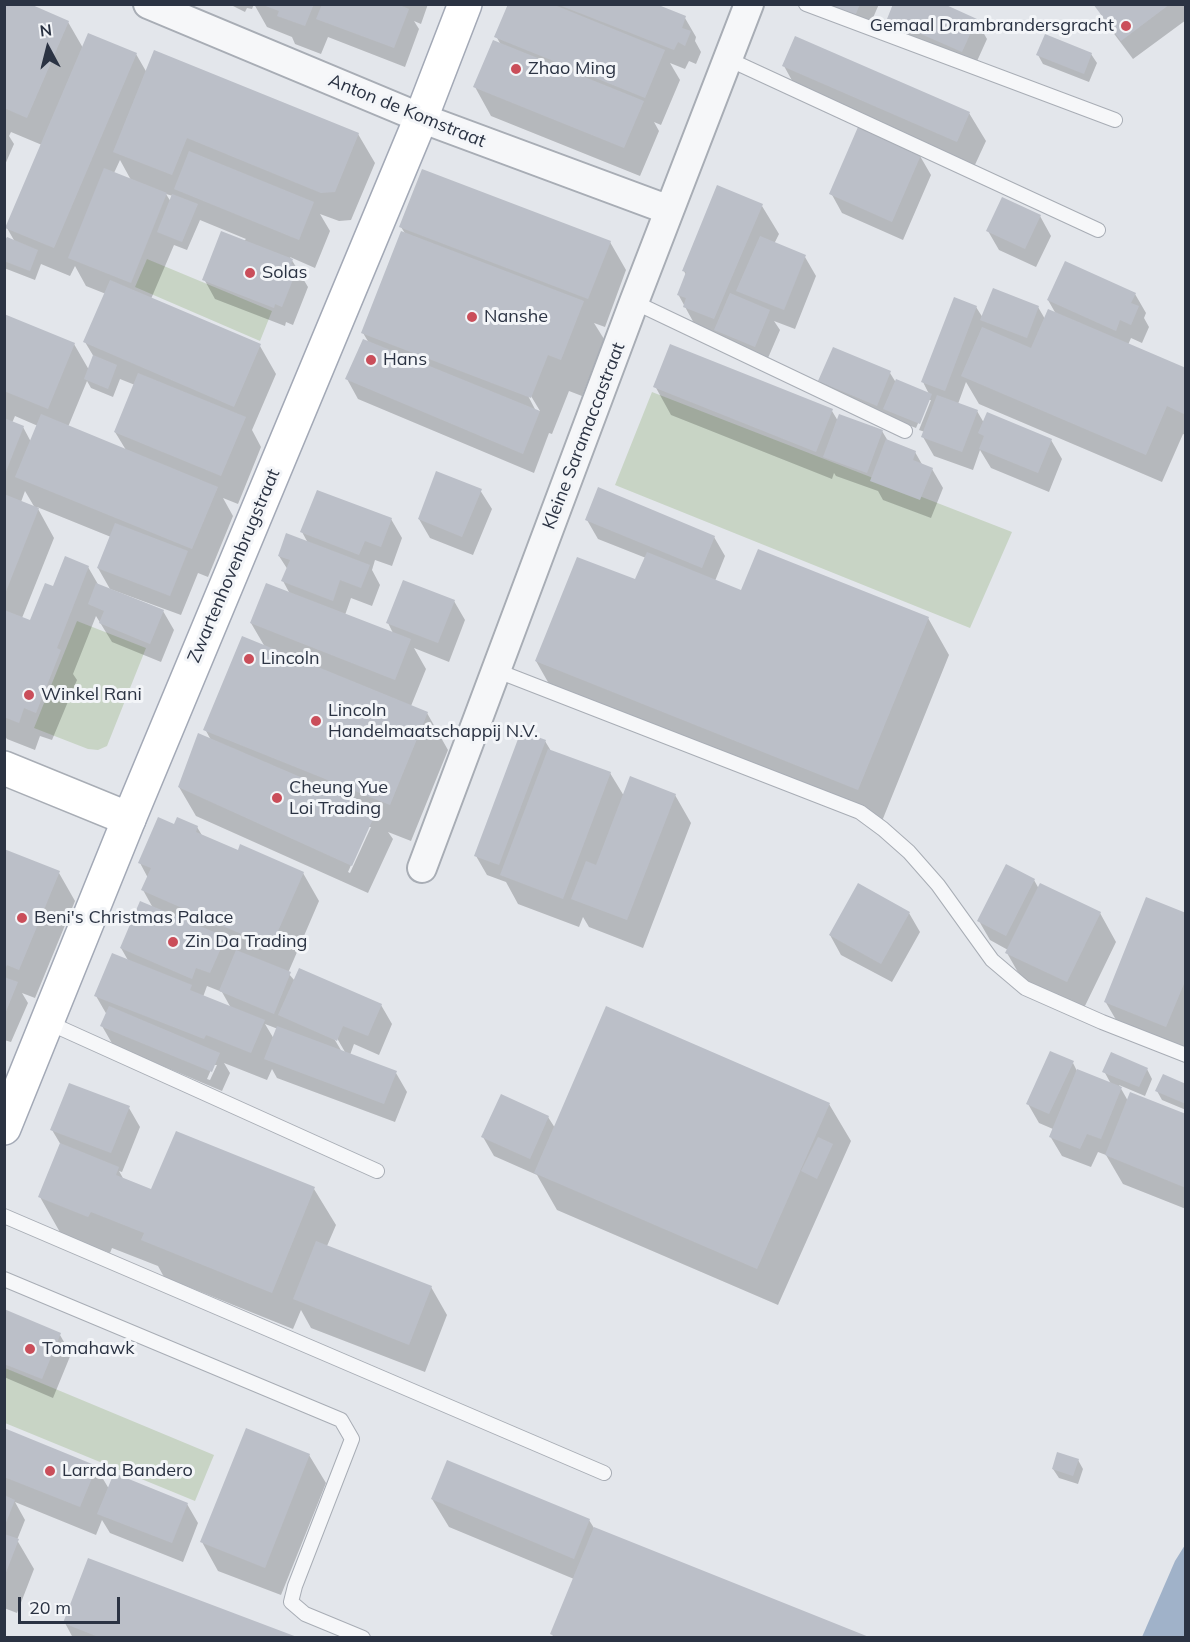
<!DOCTYPE html>
<style>
body{margin:0}
#map{position:relative;width:1190px;height:1642px;overflow:hidden;background:#e3e6eb;font-family:Mulish,sans-serif}
canvas{display:block}
.frame{position:absolute;inset:0;border:6px solid #2b3343;pointer-events:none}
.north{position:absolute;left:18px;top:18px;width:60px;height:60px;-webkit-text-stroke:4px #f3f5f8;paint-order:stroke;rotate:353deg;font-size:16px;font-weight:700;line-height:24px;text-align:center;color:#2b3343}
.north::after{content:'';display:block;margin:auto;width:21px;height:27px;background:#2b3343;clip-path:polygon(50% 0,100% 100%,50% 72%,0 100%)}
.scale{position:absolute;left:18px;top:1597px;width:102px;height:27px;box-sizing:border-box;border:3px solid #2b3343;border-top:0;padding-left:8px;font-size:18px;line-height:21px;white-space:nowrap;color:#2b3343;-webkit-text-stroke:4px #f3f5f8;paint-order:stroke}
</style>
<div id="map">
<canvas width="1190" height="1642"></canvas>
<div class="frame"></div>
<div class="north">N</div>
<div class="scale">20 m</div>
</div>
<script>
const c = document.querySelector('canvas').getContext('2d');
c.lineJoin = 'round';
function paint(path, color) {
  c.fillStyle = color;
  c.fill(path, 'evenodd');
}
function stroke(path, color, width, dash) {
  c.strokeStyle = color;
  c.lineWidth = width;
  c.lineCap = dash ? 'butt' : 'round';
  c.setLineDash(dash || []);
  c.stroke(path);
}
function write(font, color, halo, rows, align = 'center') {
  c.font = font + ' Mulish,sans-serif';
  c.lineWidth = 6;
  c.setLineDash([]);
  c.textBaseline = 'middle';
  c.strokeStyle = halo;
  c.fillStyle = color;
  for (const [text, x, y, turn = 0] of rows) {
    c.save();
    c.translate(x, y);
    c.rotate((+turn || 0) * Math.PI / 180);
    c.textAlign = isNaN(turn) ? turn : align;
    if (halo) c.strokeText(text, 0, 0);
    c.fillText(text, 0, 0);
    c.restore();
  }
}
const green = new Path2D(`
 M 147,259 L 272,311 L 260,341 L 135,287 Z
 M 652,392 L 1012,532 L 970,628 L 615,485 Z
 M 77,621 L 146,648 L 107,746 L 98,750 L 88,749 L 34,728 Z
 M 5,1368 L 214,1455 L 195,1501 L 5,1423 Z`);
const water = new Path2D(`
 M 1185,1545 L 1185,1637 L 1142,1637 L 1175,1561 Z`);
const shadow = new Path2D(`
 M 4,4 L 68,22 L 83,48 L 136,54 L 147,73 L 358,134 L 375,163 L 351,220 L 339,221 L 320,214 L 330,231 L 315,268 L 290,257 L 308,287 L 293,325 L 286,322 L 285,326 L 215,299 L 204,279 L 246,239 L 200,220 L 187,250 L 174,245 L 151,299 L 260,346 L 276,374 L 252,430 L 261,447 L 238,504 L 223,498 L 233,516 L 208,577 L 198,573 L 181,615 L 110,589 L 98,568 L 111,537 L 37,507 L 54,538 L 22,618 L 31,622 L 54,588 L 88,567 L 99,586 L 163,611 L 174,630 L 161,662 L 112,642 L 96,616 L 73,674 L 77,680 L 52,740 L 40,736 L 35,750 L 7,739 L 4,735 L 4,315 L 74,344 L 89,370 L 94,357 L 85,342 L 106,294 L 86,286 L 75,266 L 70,276 L 41,264 L 35,280 L 4,268 L 4,246 L 15,242 L 7,228 L 42,145 L 11,132 L 9,136 L 14,144 L 4,167 ZM 120,160 L 131,180 L 114,173 ZM 166,194 L 173,196 L 171,202 ZM 120,379 L 135,385 L 115,432 L 126,450 L 68,427 L 87,381 L 91,388 L 113,397 ZM 15,416 L 38,426 L 31,442 L 23,427 L 12,423 ZM 25,491 L 35,508 L 21,502 Z
 M 229,4 L 254,4 L 252,9 L 247,8 L 245,12 Z
 M 254,4 L 428,4 L 421,24 L 414,21 L 419,29 L 405,67 L 328,37 L 321,54 L 295,44 L 292,37 L 267,27 Z
 M 509,4 L 652,4 L 685,18 L 696,37 L 695,41 L 701,52 L 696,64 L 689,61 L 685,69 L 670,63 L 680,80 L 661,125 L 654,122 L 659,131 L 640,176 L 491,116 L 475,87 L 501,45 L 496,36 Z
 M 812,4 L 879,4 L 866,34 L 816,12 Z
 M 1095,4 L 1186,4 L 1186,20 L 1133,59 L 1106,23 Z
 M 888,19 L 976,20 L 987,39 L 973,70 L 899,38 Z
 M 1091,54 L 1097,63 L 1089,82 L 1043,64 L 1038,55 Z
 M 784,66 L 969,113 L 986,141 L 973,169 L 800,95 Z
 M 920,156 L 931,175 L 903,240 L 842,213 L 831,193 Z
 M 762,206 L 779,234 L 774,244 L 805,257 L 816,276 L 795,329 L 774,321 L 780,330 L 765,365 L 701,336 L 678,294 L 686,275 L 684,271 Z
 M 1040,216 L 1051,236 L 1036,267 L 999,250 L 988,231 Z
 M 401,227 L 610,242 L 626,270 L 605,327 L 594,323 L 604,339 L 582,396 L 569,391 L 552,434 L 549,433 L 534,473 L 358,399 L 347,379 L 369,343 L 363,333 L 406,235 ZM 528,391 L 540,411 L 536,411 L 526,392 Z
 M 1135,294 L 1146,313 L 1144,318 L 1149,327 L 1142,343 L 1131,338 L 1128,345 L 1186,370 L 1186,435 L 1183,434 L 1162,482 L 979,404 L 966,382 L 958,404 L 977,411 L 984,423 L 1051,440 L 1062,459 L 1049,492 L 991,468 L 980,450 L 973,470 L 934,456 L 923,437 L 925,432 L 919,430 L 931,400 L 928,400 L 916,428 L 890,418 L 831,400 L 820,381 L 890,373 L 895,381 L 930,396 L 923,382 L 976,307 L 983,318 L 1038,307 L 1045,319 L 1056,314 L 1048,300 Z
 M 655,386 L 832,411 L 838,421 L 882,431 L 888,441 L 915,452 L 923,466 L 932,469 L 943,488 L 931,518 L 883,500 L 878,491 L 836,476 L 834,473 L 832,479 L 671,415 Z
 M 480,490 L 492,509 L 473,555 L 430,538 L 419,519 Z
 M 391,519 L 402,538 L 392,566 L 375,560 L 372,570 L 380,585 L 372,606 L 351,598 L 345,615 L 394,635 L 388,623 L 454,601 L 465,620 L 449,662 L 414,648 L 426,669 L 411,706 L 427,713 L 448,750 L 411,841 L 388,832 L 393,839 L 368,893 L 196,816 L 179,787 L 211,740 L 205,729 L 265,647 L 251,623 L 290,594 L 283,581 L 288,570 L 279,556 L 308,543 L 302,532 ZM 368,827 L 371,827 L 350,873 L 348,872 Z
 M 587,520 L 714,537 L 725,556 L 715,581 L 742,592 L 928,618 L 949,655 L 880,826 L 557,698 L 536,661 L 636,581 L 646,558 L 598,539 Z
 M 545,741 L 551,751 L 610,773 L 624,796 L 675,795 L 691,823 L 643,948 L 589,927 L 583,917 L 579,927 L 518,904 L 506,882 L 487,875 L 476,856 Z
 M 174,826 L 197,827 L 203,837 L 238,852 L 303,873 L 319,901 L 288,973 L 295,981 L 381,1005 L 392,1024 L 379,1055 L 354,1044 L 350,1055 L 396,1073 L 407,1092 L 395,1122 L 277,1078 L 272,1069 L 267,1080 L 224,1063 L 230,1073 L 222,1091 L 113,1045 L 102,1026 L 107,1015 L 96,996 L 129,962 L 121,948 L 153,908 L 143,890 L 148,878 L 140,863 ZM 207,986 L 222,992 L 231,1008 L 203,997 ZM 265,1024 L 278,1029 L 274,1039 ZM 334,1033 L 345,1052 L 342,1052 L 332,1035 ZM 213,1065 L 217,1065 L 210,1080 L 207,1079 Z
 M 4,851 L 59,873 L 75,901 L 35,998 L 22,993 L 28,1003 L 11,1042 L 4,1040 Z
 M 1034,880 L 1039,889 L 1100,913 L 1116,942 L 1083,1010 L 1023,981 L 1007,953 L 1008,950 L 990,940 L 979,921 Z
 M 909,913 L 920,932 L 892,982 L 841,955 L 830,935 Z
 M 1186,914 L 1186,1047 L 1182,1054 L 1122,1030 L 1105,1001 Z
 M 1073,1063 L 1077,1071 L 1111,1084 L 1104,1071 L 1147,1069 L 1152,1079 L 1145,1096 L 1119,1085 L 1128,1101 L 1186,1116 L 1186,1209 L 1123,1184 L 1106,1155 L 1098,1152 L 1091,1167 L 1062,1156 L 1050,1136 L 1053,1129 L 1039,1123 L 1028,1104 Z
 M 1186,1086 L 1186,1110 L 1162,1100 L 1157,1091 Z
 M 829,1104 L 851,1141 L 778,1305 L 557,1210 L 537,1175 L 494,1156 L 483,1137 L 548,1117 L 555,1128 Z
 M 129,1108 L 140,1127 L 122,1172 L 119,1171 L 124,1180 L 152,1191 L 176,1133 L 314,1189 L 336,1225 L 327,1246 L 431,1287 L 447,1315 L 425,1372 L 311,1328 L 301,1310 L 293,1329 L 164,1277 L 158,1266 L 112,1248 L 110,1253 L 61,1234 L 40,1197 L 61,1145 L 52,1130 Z
 M 4,1311 L 60,1335 L 71,1354 L 53,1398 L 4,1377 Z
 M 4,1430 L 96,1467 L 109,1489 L 187,1504 L 198,1523 L 183,1562 L 110,1533 L 102,1520 L 96,1535 L 15,1502 L 25,1520 L 17,1540 L 34,1569 L 17,1613 L 4,1608 Z
 M 309,1455 L 326,1483 L 281,1595 L 218,1571 L 202,1542 Z
 M 1078,1460 L 1083,1469 L 1078,1484 L 1059,1478 L 1053,1469 Z
 M 432,1499 L 589,1520 L 594,1528 L 865,1638 L 554,1638 L 552,1634 L 574,1579 L 449,1527 Z
 M 65,1623 L 293,1638 L 73,1638 Z`);
const building = new Path2D(`
 M 4,4 L 30,4 L 69,21 L 27,118 L 4,108 Z
 M 314,4 L 305,26 L 277,16 L 279,11 L 263,5 Z
 M 322,4 L 397,4 L 409,9 L 394,48 L 316,19 Z
 M 508,4 L 552,4 L 665,50 L 645,98 L 494,37 Z
 M 656,4 L 686,16 L 682,28 L 691,31 L 685,46 L 678,42 L 674,50 L 559,5 Z
 M 830,4 L 860,4 L 855,16 Z
 M 893,4 L 944,4 L 977,19 L 962,52 L 887,19 Z
 M 1093,4 L 1170,4 L 1121,41 Z
 M 88,33 L 137,53 L 54,248 L 5,228 Z
 M 1045,34 L 1092,53 L 1084,74 L 1036,55 Z
 M 795,36 L 970,112 L 957,142 L 782,66 Z
 M 493,40 L 644,101 L 624,148 L 473,87 Z
 M 154,50 L 359,133 L 335,192 L 321,193 L 187,138 L 172,175 L 113,152 Z
 M 858,127 L 921,155 L 892,222 L 829,194 Z
 M 189,151 L 314,202 L 299,240 L 174,189 Z
 M 104,168 L 167,193 L 131,283 L 68,258 Z
 M 422,169 L 611,241 L 588,299 L 399,227 Z
 M 717,185 L 763,204 L 714,319 L 683,307 L 686,298 L 677,295 L 686,272 L 682,271 Z
 M 172,194 L 198,204 L 182,242 L 157,232 Z
 M 1002,197 L 1041,215 L 1025,249 L 986,231 Z
 M 221,231 L 293,259 L 291,264 L 298,267 L 282,307 L 275,304 L 274,308 L 202,280 Z
 M 401,231 L 584,301 L 561,360 L 548,355 L 531,398 L 361,333 Z
 M 760,236 L 806,255 L 784,310 L 736,291 Z
 M 7,237 L 38,250 L 30,271 L 4,261 L 4,242 Z
 M 1065,261 L 1136,293 L 1131,303 L 1139,306 L 1131,325 L 1120,320 L 1116,331 L 1047,300 Z
 M 110,280 L 261,344 L 234,407 L 83,342 Z
 M 993,288 L 1039,306 L 1027,338 L 980,320 Z
 M 730,293 L 770,310 L 755,347 L 714,330 Z
 M 954,297 L 977,306 L 945,391 L 921,382 Z
 M 1048,309 L 1186,368 L 1186,415 L 1167,406 L 1146,455 L 961,376 L 982,327 L 1031,348 Z
 M 4,314 L 75,343 L 48,409 L 4,391 Z
 M 363,339 L 540,411 L 523,454 L 345,379 Z
 M 670,344 L 833,409 L 816,452 L 653,387 Z
 M 833,347 L 891,371 L 877,406 L 818,381 Z
 M 93,355 L 117,365 L 108,389 L 84,379 Z
 M 138,373 L 246,417 L 221,476 L 114,432 Z
 M 896,379 L 932,394 L 920,424 L 883,409 Z
 M 937,395 L 978,410 L 962,452 L 921,437 Z
 M 987,412 L 1052,439 L 1038,473 L 979,449 L 984,436 L 978,433 Z
 M 41,414 L 218,487 L 192,549 L 15,477 Z
 M 839,414 L 883,430 L 867,473 L 823,457 Z
 M 4,418 L 24,426 L 5,474 L 4,474 Z
 M 886,439 L 916,451 L 913,460 L 933,468 L 920,500 L 870,481 Z
 M 436,471 L 482,489 L 462,537 L 418,519 Z
 M 598,487 L 715,536 L 702,568 L 585,520 Z
 M 317,490 L 392,518 L 381,547 L 365,541 L 359,555 L 300,532 Z
 M 4,494 L 39,508 L 5,594 L 4,594 Z
 M 115,523 L 188,551 L 170,596 L 97,568 Z
 M 286,533 L 370,565 L 361,588 L 340,580 L 333,601 L 281,581 L 290,560 L 278,556 Z
 M 758,549 L 929,617 L 858,790 L 535,661 L 577,557 L 635,579 L 647,552 L 741,590 Z
 M 65,556 L 89,566 L 57,648 L 61,650 L 36,713 L 24,708 L 19,723 L 4,717 L 4,610 L 30,620 L 45,583 L 53,586 Z
 M 403,580 L 455,600 L 438,643 L 386,623 Z
 M 96,583 L 164,610 L 150,644 L 99,623 L 104,611 L 88,604 Z
 M 266,583 L 411,639 L 395,680 L 250,623 Z
 M 242,636 L 428,712 L 390,805 L 203,730 Z
 M 521,731 L 546,740 L 499,865 L 474,856 Z
 M 198,733 L 377,810 L 352,866 L 178,787 Z
 M 548,749 L 611,772 L 563,899 L 500,875 Z
 M 630,776 L 676,794 L 627,920 L 571,899 L 586,861 L 596,865 Z
 M 158,817 L 174,824 L 177,817 L 198,826 L 196,832 L 238,850 L 240,844 L 304,872 L 271,947 L 141,890 L 151,868 L 138,863 Z
 M 4,849 L 60,871 L 19,970 L 7,965 L 4,971 Z
 M 1006,864 L 1035,879 L 1006,936 L 977,921 Z
 M 858,883 L 910,912 L 881,964 L 829,935 Z
 M 1040,883 L 1101,912 L 1067,982 L 1005,953 Z
 M 1146,897 L 1186,913 L 1186,979 L 1166,1027 L 1104,1002 Z
 M 140,901 L 226,937 L 210,973 L 196,968 L 192,979 L 120,948 Z
 M 236,950 L 291,972 L 274,1014 L 219,991 Z
 M 112,953 L 192,985 L 190,990 L 265,1020 L 251,1053 L 206,1035 L 204,1039 L 94,996 Z
 M 299,968 L 382,1004 L 368,1036 L 343,1026 L 337,1041 L 278,1015 Z
 M 4,977 L 18,982 L 5,1014 L 4,1014 Z
 M 109,1006 L 220,1053 L 212,1072 L 100,1026 Z
 M 606,1006 L 830,1103 L 757,1269 L 534,1173 Z
 M 277,1026 L 397,1071 L 384,1104 L 264,1059 Z
 M 1050,1051 L 1074,1061 L 1049,1114 L 1026,1104 Z
 M 1111,1052 L 1148,1068 L 1139,1087 L 1102,1072 Z
 M 1077,1069 L 1122,1087 L 1101,1139 L 1087,1134 L 1080,1149 L 1049,1137 Z
 M 1163,1074 L 1186,1084 L 1186,1104 L 1155,1091 Z
 M 69,1083 L 130,1106 L 111,1153 L 50,1130 Z
 M 1130,1092 L 1186,1114 L 1186,1188 L 1105,1155 Z
 M 501,1094 L 549,1116 L 530,1159 L 481,1137 Z
 M 176,1131 L 315,1187 L 272,1293 L 141,1240 L 144,1233 L 91,1212 L 88,1217 L 38,1197 L 60,1143 L 119,1167 L 116,1175 L 151,1189 Z
 M 818,1137 L 833,1144 L 817,1179 L 801,1171 Z
 M 316,1241 L 432,1286 L 409,1345 L 293,1299 Z
 M 4,1309 L 61,1333 L 42,1379 L 4,1364 Z
 M 4,1428 L 97,1466 L 80,1507 L 4,1477 Z
 M 246,1428 L 310,1454 L 265,1568 L 200,1542 Z
 M 1057,1452 L 1079,1459 L 1073,1476 L 1052,1469 Z
 M 447,1460 L 590,1519 L 574,1559 L 431,1499 Z
 M 114,1473 L 188,1503 L 172,1543 L 97,1514 Z
 M 4,1495 L 15,1500 L 5,1525 L 4,1525 Z
 M 594,1527 L 869,1637 L 869,1638 L 558,1638 L 550,1634 Z
 M 4,1534 L 19,1539 L 5,1575 L 4,1575 Z
 M 88,1558 L 297,1637 L 297,1638 L 101,1638 L 63,1623 Z`);
const service = new Path2D(`
 M 806,4 L 1115,120
 M 728,59 L 1098,230
 M 634,302 L 905,431
 M 495,670 L 860,812 L 883,829 L 909,852 L 938,885 L 992,960 L 1025,988 L 1102,1022 L 1186,1055
 M 47,1022 L 377,1171
 M 4,1216 L 604,1473
 M 4,1279 L 341,1420 L 352,1439 L 295,1586 L 291,1602 L 305,1614 L 363,1638`);
const minor = new Path2D(`
 M 148,4 L 421,118 L 669,210
 M 422,868 L 634,302 L 749,4`);
const secondary = new Path2D(`
 M 4,768 L 129,819`);
const primary = new Path2D(`
 M 4,1128 L 129,819 L 421,118 L 465,4`);
const markers = [
 [1126,26,6,"#ca4e5a"],
 [516,69,6,"#ca4e5a"],
 [250,273,6,"#ca4e5a"],
 [472,317,6,"#ca4e5a"],
 [371,360,6,"#ca4e5a"],
 [249,659,6,"#ca4e5a"],
 [29,695,6,"#ca4e5a"],
 [316,721,6,"#ca4e5a"],
 [277,798,6,"#ca4e5a"],
 [22,918,6,"#ca4e5a"],
 [173,942,6,"#ca4e5a"],
 [30,1349,6,"#ca4e5a"],
 [50,1471,6,"#ca4e5a"]
];
const poiNames = [
 ["Gemaal Drambrandersgracht",1114,26,"right"],
 ["Zhao Ming",528,69],
 ["Solas",262,273],
 ["Nanshe",484,317],
 ["Hans",383,360],
 ["Lincoln",261,659],
 ["Winkel Rani",41,695],
 ["Lincoln",328,711],
 ["Handelmaatschappij N.V.",328,732],
 ["Cheung Yue",289,788],
 ["Loi Trading",289,809],
 ["Beni's Christmas Palace",34,918],
 ["Zin Da Trading",185,942],
 ["Tomahawk",42,1349],
 ["Larrda Bandero",62,1471]
];
const streetNames = [
 ["Anton de Komstraat",407,111,22],
 ["Kleine Saramaccastraat",584,436,-69],
 ["Zwartenhovenbrugstraat",234,566,-67]
];
paint(green, '#c8d4c5');
paint(water, '#a0b2c9');
paint(shadow, '#0003');
paint(building, '#bbbfc8');
stroke(service, '#a8adb5', 16);
stroke(minor, '#a8adb5', 32);
stroke(secondary, '#a8adb5', 36);
stroke(primary, '#a3a9b6', 36);
stroke(service, '#f6f7f9', 14);
stroke(minor, '#f6f7f9', 28);
stroke(secondary, '#fff', 33);
stroke(primary, '#fff', 33);
for (const [x, y, r, color] of markers) {
  const dot = new Path2D();
  dot.arc(x, y, r, 0, 2 * Math.PI);
  c.fillStyle = color;
  c.fill(dot);
  stroke(dot, '#f3f5f8', 2);
}
write('18px', '#2b3343', '#f3f5f8', poiNames, 'left');
write('18px', '#2b3343', '#f3f5f8', streetNames);
</script>
